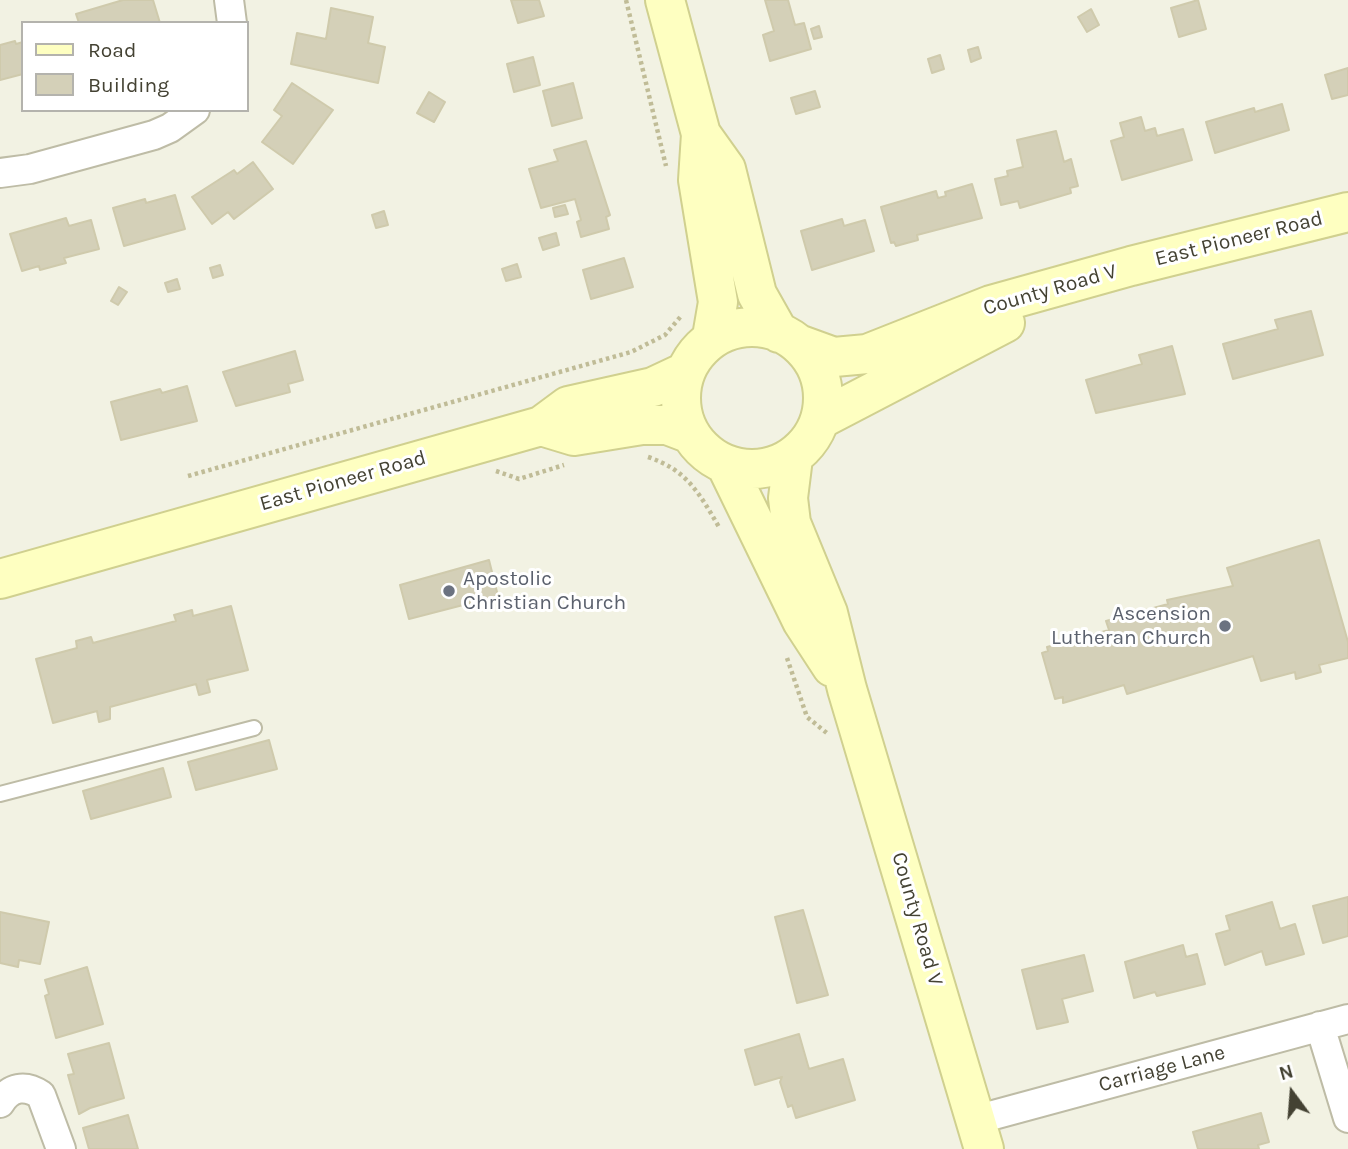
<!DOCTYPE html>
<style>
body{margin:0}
#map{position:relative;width:1348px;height:1149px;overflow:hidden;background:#f2f2e3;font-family:Karla,sans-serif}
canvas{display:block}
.legend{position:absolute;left:21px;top:21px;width:228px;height:91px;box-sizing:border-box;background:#fff;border:2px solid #b4b3ad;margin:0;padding:9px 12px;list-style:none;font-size:21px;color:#444233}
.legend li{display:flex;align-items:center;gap:14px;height:35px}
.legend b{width:35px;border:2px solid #b4b3ad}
.north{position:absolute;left:1257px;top:1058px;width:70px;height:70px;-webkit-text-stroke:5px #fff;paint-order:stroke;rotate:344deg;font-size:19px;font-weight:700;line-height:28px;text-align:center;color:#444233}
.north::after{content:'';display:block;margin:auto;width:24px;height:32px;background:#444233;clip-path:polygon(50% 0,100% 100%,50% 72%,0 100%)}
</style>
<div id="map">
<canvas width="1348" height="1149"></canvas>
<ul class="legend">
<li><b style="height:9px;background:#feffc1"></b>Road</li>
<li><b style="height:19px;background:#d4d0b8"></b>Building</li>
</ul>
<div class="north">N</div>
</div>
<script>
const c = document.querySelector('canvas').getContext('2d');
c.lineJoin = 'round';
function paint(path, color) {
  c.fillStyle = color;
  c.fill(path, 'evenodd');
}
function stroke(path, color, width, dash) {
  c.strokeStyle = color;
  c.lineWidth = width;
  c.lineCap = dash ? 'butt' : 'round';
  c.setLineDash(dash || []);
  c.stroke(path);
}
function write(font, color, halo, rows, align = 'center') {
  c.font = font + ' Karla,sans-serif';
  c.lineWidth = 6;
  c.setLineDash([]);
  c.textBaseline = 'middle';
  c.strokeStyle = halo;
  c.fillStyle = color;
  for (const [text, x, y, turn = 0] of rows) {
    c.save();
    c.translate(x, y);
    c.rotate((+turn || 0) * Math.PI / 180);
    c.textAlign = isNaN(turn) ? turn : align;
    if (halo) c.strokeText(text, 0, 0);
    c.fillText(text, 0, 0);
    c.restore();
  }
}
const building = new Path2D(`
 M 123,0 L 153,0 L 160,23 L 79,23 L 76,14 Z
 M 511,0 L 539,0 L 544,16 L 518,23 Z
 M 765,0 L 788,0 L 795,25 L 804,23 L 811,49 L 770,61 L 763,35 L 774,31 Z
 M 1198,0 L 1206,29 L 1179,37 L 1171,8 Z
 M 331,8 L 373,17 L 368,43 L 385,47 L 378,83 L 291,64 L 297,33 L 326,39 Z
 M 1091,9 L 1099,25 L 1087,32 L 1078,17 Z
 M 819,26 L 822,37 L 814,39 L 811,29 Z
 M 15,41 L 16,44 L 23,42 L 23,74 L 0,80 L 0,45 Z
 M 978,47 L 981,58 L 971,62 L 968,50 Z
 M 940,55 L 944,69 L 932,73 L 928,59 Z
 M 533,57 L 540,85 L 514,92 L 507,64 Z
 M 1348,68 L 1348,95 L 1332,99 L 1325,75 Z
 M 292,83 L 333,110 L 293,164 L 262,142 L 282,116 L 274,110 Z
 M 573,83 L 582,118 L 552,126 L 543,91 Z
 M 815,91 L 820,107 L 796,114 L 791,98 Z
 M 429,92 L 445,102 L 434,122 L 417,113 Z
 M 1282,104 L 1289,130 L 1215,153 L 1206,122 L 1254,108 L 1255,112 Z
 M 1141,117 L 1145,131 L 1155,128 L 1157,136 L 1183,129 L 1192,160 L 1122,180 L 1111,141 L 1124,137 L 1120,123 Z
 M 1056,131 L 1064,162 L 1071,159 L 1078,186 L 1070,188 L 1071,193 L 1020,208 L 1018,201 L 1001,205 L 995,179 L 1008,176 L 1007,171 L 1023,167 L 1017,140 Z
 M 586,141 L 610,215 L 606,217 L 609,229 L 581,237 L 577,222 L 581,220 L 575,199 L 541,208 L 529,169 L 558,161 L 554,150 Z
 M 253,162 L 273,189 L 234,219 L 228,212 L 212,224 L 192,197 L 234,170 L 237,174 Z
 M 972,184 L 982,218 L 917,235 L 918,240 L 896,246 L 894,242 L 891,243 L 881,207 L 936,191 L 938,198 L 946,196 L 945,192 Z
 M 175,195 L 185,229 L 124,246 L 113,208 L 145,199 L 146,203 Z
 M 565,205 L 568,214 L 555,217 L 553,208 Z
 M 384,211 L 388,225 L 376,228 L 372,215 Z
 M 66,218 L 69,226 L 91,220 L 99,249 L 64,258 L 66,263 L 40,270 L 39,266 L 22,271 L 10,234 Z
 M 842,219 L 844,226 L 865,220 L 874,251 L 812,270 L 801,231 Z
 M 556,233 L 559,245 L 543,250 L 539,238 Z
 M 624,258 L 633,287 L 591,299 L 583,270 Z
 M 517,264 L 521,277 L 506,281 L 502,269 Z
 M 220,265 L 223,275 L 213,278 L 210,268 Z
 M 177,279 L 180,289 L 168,292 L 165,283 Z
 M 119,287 L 127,292 L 118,305 L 111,301 Z
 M 1311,311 L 1323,355 L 1233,379 L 1223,344 L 1278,329 L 1275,320 Z
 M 1172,346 L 1185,394 L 1096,413 L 1086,380 L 1142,364 L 1139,355 Z
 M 295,351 L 303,380 L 288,384 L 290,392 L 236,406 L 223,372 Z
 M 187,386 L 197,421 L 121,440 L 111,402 L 160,389 L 162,393 Z
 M 1319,540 L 1348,642 L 1348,658 L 1319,665 L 1321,672 L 1296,679 L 1295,672 L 1261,681 L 1253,656 L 1127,694 L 1124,685 L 1063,703 L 1063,697 L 1055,699 L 1042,653 L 1048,651 L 1047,647 L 1109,630 L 1106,621 L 1168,604 L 1167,600 L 1233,586 L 1227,568 Z
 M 489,560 L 498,596 L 409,619 L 400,585 Z
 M 231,606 L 248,670 L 207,680 L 210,692 L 199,695 L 196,684 L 110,707 L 110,719 L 99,722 L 97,711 L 53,723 L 36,659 L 77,648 L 76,641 L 91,637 L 93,643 L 176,621 L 174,615 L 192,610 L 193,616 Z
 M 269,740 L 277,769 L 196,790 L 188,762 Z
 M 163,768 L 171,797 L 91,819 L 83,791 Z
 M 1348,897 L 1348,936 L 1323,943 L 1313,906 Z
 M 1272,902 L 1280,929 L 1295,924 L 1304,954 L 1266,965 L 1262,951 L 1225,965 L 1216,934 L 1230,930 L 1226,916 Z
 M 803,910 L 828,995 L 797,1003 L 775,917 Z
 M 0,912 L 49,922 L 40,964 L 19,960 L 18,967 L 0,963 Z
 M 1183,945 L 1186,957 L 1197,954 L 1205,984 L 1157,996 L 1155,992 L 1134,998 L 1125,962 Z
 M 1084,955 L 1093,991 L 1062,999 L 1068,1022 L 1037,1029 L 1022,970 Z
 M 87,967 L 103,1024 L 56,1038 L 45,996 L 49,994 L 45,980 Z
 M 799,1034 L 809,1069 L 843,1059 L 855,1100 L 796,1118 L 792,1105 L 788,1107 L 780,1082 L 782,1077 L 755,1085 L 745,1050 Z
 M 109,1043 L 124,1098 L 90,1108 L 79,1114 L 68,1075 L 74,1074 L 68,1054 Z
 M 1261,1113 L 1269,1142 L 1258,1145 L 1259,1149 L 1198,1149 L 1193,1132 Z
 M 128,1115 L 138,1149 L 89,1149 L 83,1128 Z`);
const path = new Path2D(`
 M 626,0 L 666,166
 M 648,457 C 687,470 699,493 719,527
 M 496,471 L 519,479 L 564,465
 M 188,476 L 631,352 L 665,335 L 682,315
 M 787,658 L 807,717 L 828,734`);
const lane = new Path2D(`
 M 0,794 L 254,728`);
const street = new Path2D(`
 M 229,0 L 232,23
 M 0,173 L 30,169 L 154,135 L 170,128 L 195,110
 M 1320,1026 L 1348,1118
 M 0,1103 C 10,1087 25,1084 41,1095 L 61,1149
 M 975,1120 L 1348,1019`);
const secondary = new Path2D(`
 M 665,0 L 701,134 L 726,169 L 757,294 L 779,333
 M 701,134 L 698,180 L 718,302 L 712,337
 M681 398a71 71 0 1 1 142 0a71 71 0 1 1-142 0Z
 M 801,345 L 834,357 L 867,354 L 991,305 L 1131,266 L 1348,212
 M 821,419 L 1005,323
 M 541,426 L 568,406 L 653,387 L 685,372
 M 793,458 L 788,498 L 791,523 L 828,613 L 847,689 L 984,1149
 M 728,469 L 802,621 L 832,667
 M 0,579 L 541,426 L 574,436 L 642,425 L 667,425 L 688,433`);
const markers = [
 [449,591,7,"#6b7280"],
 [1225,626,7,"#6b7280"]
];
const streetNames = [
 ["East Pioneer Road",1239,239,-14],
 ["County Road V",1050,290,-16],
 ["East Pioneer Road",343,481,-16],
 ["County Road V",917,919,74],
 ["Carriage Lane",1162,1069,-15]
];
const worshipNames = [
 ["Apostolic",463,579],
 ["Christian Church",463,603],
 ["Ascension",1211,614,"right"],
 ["Lutheran Church",1211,638,"right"]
];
paint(building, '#d4d0b8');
stroke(building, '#cfcaac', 2);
stroke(lane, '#bebca6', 18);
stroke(street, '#bebca6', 32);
stroke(secondary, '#d0d08f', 42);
stroke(path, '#c0bc97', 4.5, [3.5, 3.5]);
stroke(lane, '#fff', 14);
stroke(street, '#fff', 28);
stroke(secondary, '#feffc1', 38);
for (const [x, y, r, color] of markers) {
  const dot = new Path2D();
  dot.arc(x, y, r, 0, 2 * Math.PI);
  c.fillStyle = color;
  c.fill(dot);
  stroke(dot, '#fff', 2.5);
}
write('21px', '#444233', '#fff', streetNames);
write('21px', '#5b616d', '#fff', worshipNames, 'left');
</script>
